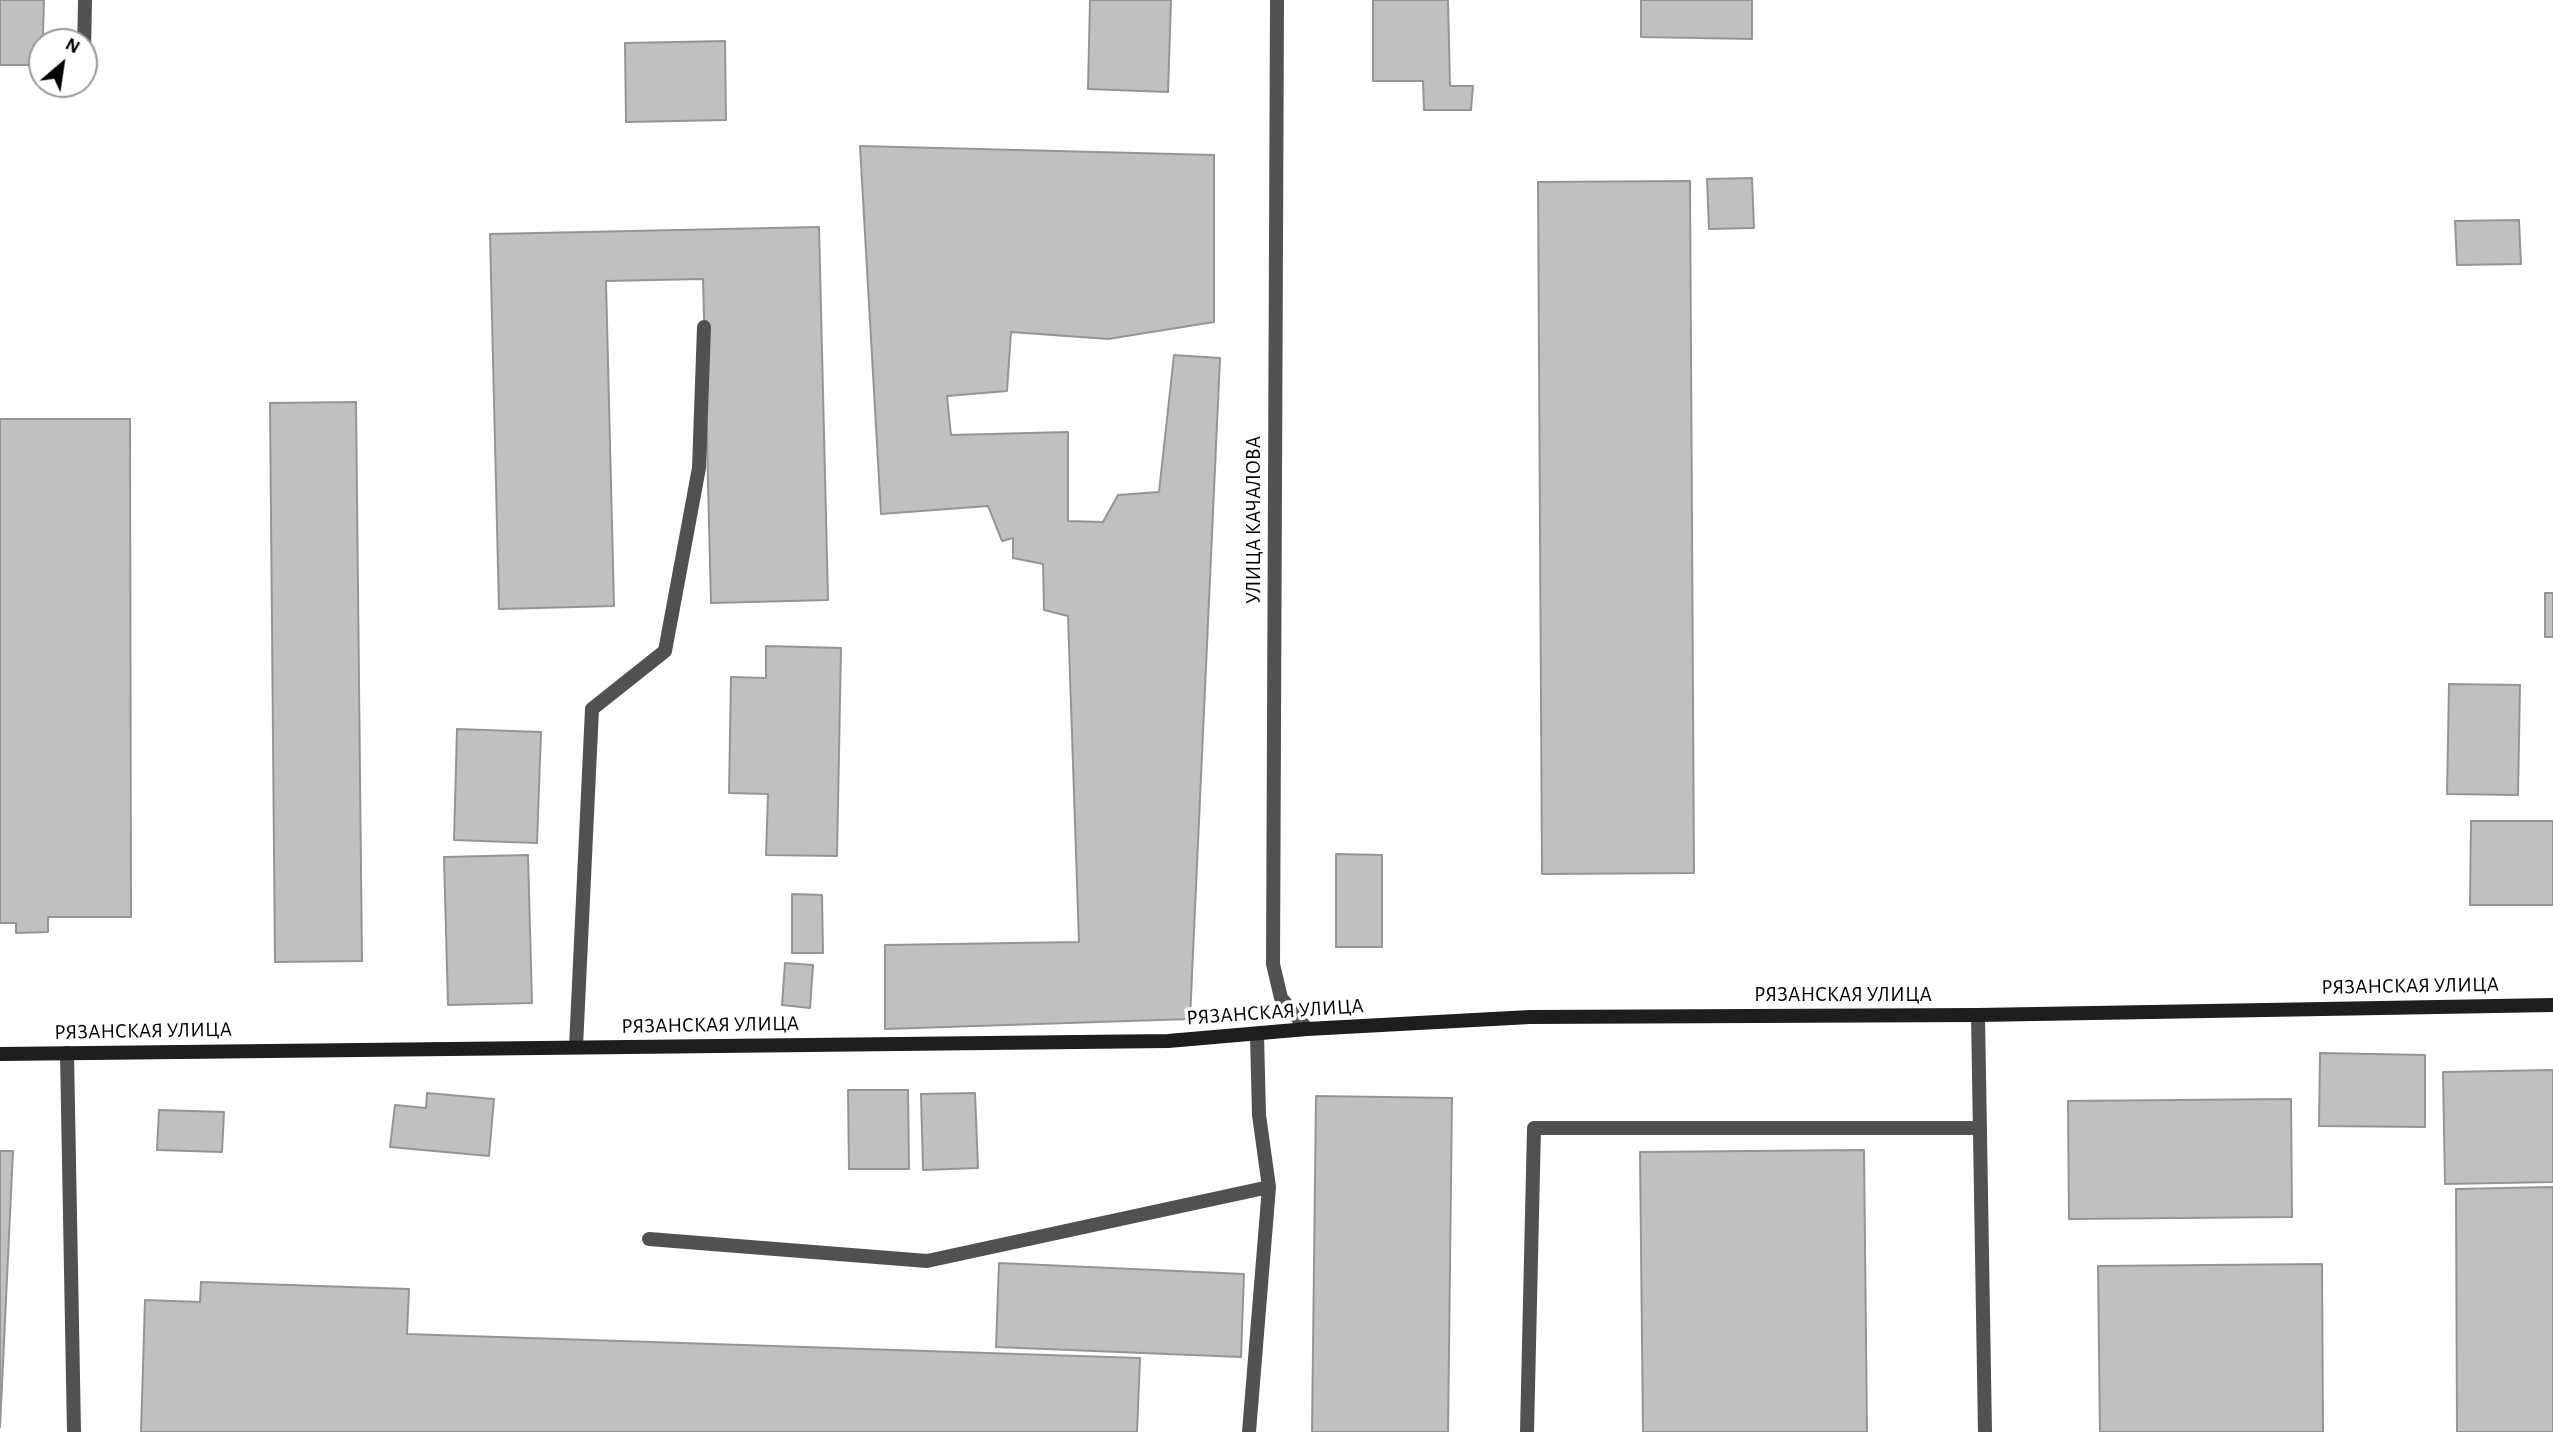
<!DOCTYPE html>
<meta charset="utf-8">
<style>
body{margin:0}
#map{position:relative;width:2553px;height:1432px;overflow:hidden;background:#fff;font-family:"Alegreya Sans",sans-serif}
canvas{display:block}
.north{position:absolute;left:28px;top:28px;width:70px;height:70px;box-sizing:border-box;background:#fff;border:2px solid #999;border-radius:50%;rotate:29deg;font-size:19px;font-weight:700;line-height:28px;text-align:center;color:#000}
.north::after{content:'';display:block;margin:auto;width:24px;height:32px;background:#000;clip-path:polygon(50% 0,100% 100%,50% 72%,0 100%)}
</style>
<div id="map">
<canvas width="2553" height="1432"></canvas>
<div class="north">N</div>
</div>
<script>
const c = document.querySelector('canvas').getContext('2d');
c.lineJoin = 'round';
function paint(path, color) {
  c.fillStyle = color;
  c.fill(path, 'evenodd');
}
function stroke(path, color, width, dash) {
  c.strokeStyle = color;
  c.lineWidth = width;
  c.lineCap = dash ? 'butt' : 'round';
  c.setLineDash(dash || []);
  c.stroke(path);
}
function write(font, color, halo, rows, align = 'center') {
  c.font = font + ' "Alegreya Sans",sans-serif';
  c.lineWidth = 7;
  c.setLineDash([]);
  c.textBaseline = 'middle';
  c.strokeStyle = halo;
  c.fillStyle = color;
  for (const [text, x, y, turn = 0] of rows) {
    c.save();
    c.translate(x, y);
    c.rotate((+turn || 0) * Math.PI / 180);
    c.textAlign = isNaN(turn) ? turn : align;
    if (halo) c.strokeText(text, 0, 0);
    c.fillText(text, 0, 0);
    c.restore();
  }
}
const building = new Path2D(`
 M 0,0 L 44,0 L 42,65 L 0,65 Z
 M 1090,0 L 1171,0 L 1168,92 L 1088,89 Z
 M 1373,0 L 1448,0 L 1450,86 L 1473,86 L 1471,110 L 1424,110 L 1423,81 L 1373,81 Z
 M 1641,0 L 1752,0 L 1752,39 L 1641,37 Z
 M 725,41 L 726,120 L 626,122 L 625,43 Z
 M 860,146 L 1214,155 L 1214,322 L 1108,339 L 1011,332 L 1007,391 L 947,396 L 951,435 L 1068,432 L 1068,521 L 1103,522 L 1118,495 L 1159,492 L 1174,355 L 1220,358 L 1190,1019 L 885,1029 L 885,945 L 1079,942 L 1068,616 L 1044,610 L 1043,564 L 1013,558 L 1013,538 L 1002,541 L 988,506 L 881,514 Z
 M 1752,178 L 1754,228 L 1709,229 L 1707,179 Z
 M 1690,181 L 1694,873 L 1542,874 L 1538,182 Z
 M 2519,220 L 2521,264 L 2457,265 L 2455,221 Z
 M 819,227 L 828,600 L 711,603 L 703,279 L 606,281 L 614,606 L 499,609 L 490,234 Z
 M 356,402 L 362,961 L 275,962 L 270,403 Z
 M 0,419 L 130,419 L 131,917 L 48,917 L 48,932 L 16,933 L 16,923 L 0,923 Z
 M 2545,593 L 2553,593 L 2553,637 L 2545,637 Z
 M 766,646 L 841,648 L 837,856 L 766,855 L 768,794 L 729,793 L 731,677 L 766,678 Z
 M 2449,684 L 2520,685 L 2518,795 L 2447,794 Z
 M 457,729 L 541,732 L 537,843 L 454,840 Z
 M 2471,821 L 2553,821 L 2553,905 L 2470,905 Z
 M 1336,854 L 1382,855 L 1382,947 L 1336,947 Z
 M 528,855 L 532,1003 L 448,1005 L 444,857 Z
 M 792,894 L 822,895 L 823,953 L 792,953 Z
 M 785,963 L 813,965 L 810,1008 L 782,1005 Z
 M 2320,1053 L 2425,1055 L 2425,1127 L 2319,1126 Z
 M 2553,1070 L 2553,1182 L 2445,1184 L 2443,1072 Z
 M 848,1090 L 908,1090 L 909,1169 L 849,1169 Z
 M 427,1093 L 494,1099 L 489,1156 L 390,1147 L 395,1105 L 426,1108 Z
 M 975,1093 L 978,1168 L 923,1170 L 921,1094 Z
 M 1316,1096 L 1452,1098 L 1448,1432 L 1312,1432 Z
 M 2291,1099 L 2292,1217 L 2069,1219 L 2068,1101 Z
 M 159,1110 L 224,1112 L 222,1152 L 157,1150 Z
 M 1864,1150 L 1867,1432 L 1643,1432 L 1640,1152 Z
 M 0,1151 L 13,1151 L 0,1427 Z
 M 2553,1187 L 2553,1432 L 2457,1432 L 2456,1189 Z
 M 999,1263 L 1244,1274 L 1241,1357 L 996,1347 Z
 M 2322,1264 L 2323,1432 L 2100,1432 L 2098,1266 Z
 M 201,1282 L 409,1289 L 407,1334 L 1140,1358 L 1137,1432 L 141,1432 L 145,1300 L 200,1302 Z`);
const service = new Path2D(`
 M 84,54 L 85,0
 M 1978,1015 L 1985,1432
 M 576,1047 L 592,709 L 665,651 L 699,468 L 704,327
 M 67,1053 L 74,1432
 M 649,1239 L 927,1261 L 1269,1187
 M 1249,1432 L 1269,1187 L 1259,1115 L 1257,1035
 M 1527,1432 L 1534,1128 L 1980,1128`);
const tertiary = new Path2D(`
 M 1277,0 L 1273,964 L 1281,998 L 1307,1029`);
const secondary = new Path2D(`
 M 0,1054 L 1168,1041 L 1307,1029 L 1530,1017 L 1978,1015 L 2553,1005`);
const streetNames = [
 ["УЛИЦА КАЧАЛОВА",1254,520,-90],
 ["РЯЗАНСКАЯ УЛИЦА",2410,986,-1],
 ["РЯЗАНСКАЯ УЛИЦА",1843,995],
 ["РЯЗАНСКАЯ УЛИЦА",1275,1012,-4],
 ["РЯЗАНСКАЯ УЛИЦА",710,1025,-1],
 ["РЯЗАНСКАЯ УЛИЦА",143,1031,-1]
];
paint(building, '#c0c0c0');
stroke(building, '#959595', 2);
stroke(service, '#515151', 14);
stroke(tertiary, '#515151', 14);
stroke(secondary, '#1e1e1e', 14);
write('21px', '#000', '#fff', streetNames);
</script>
